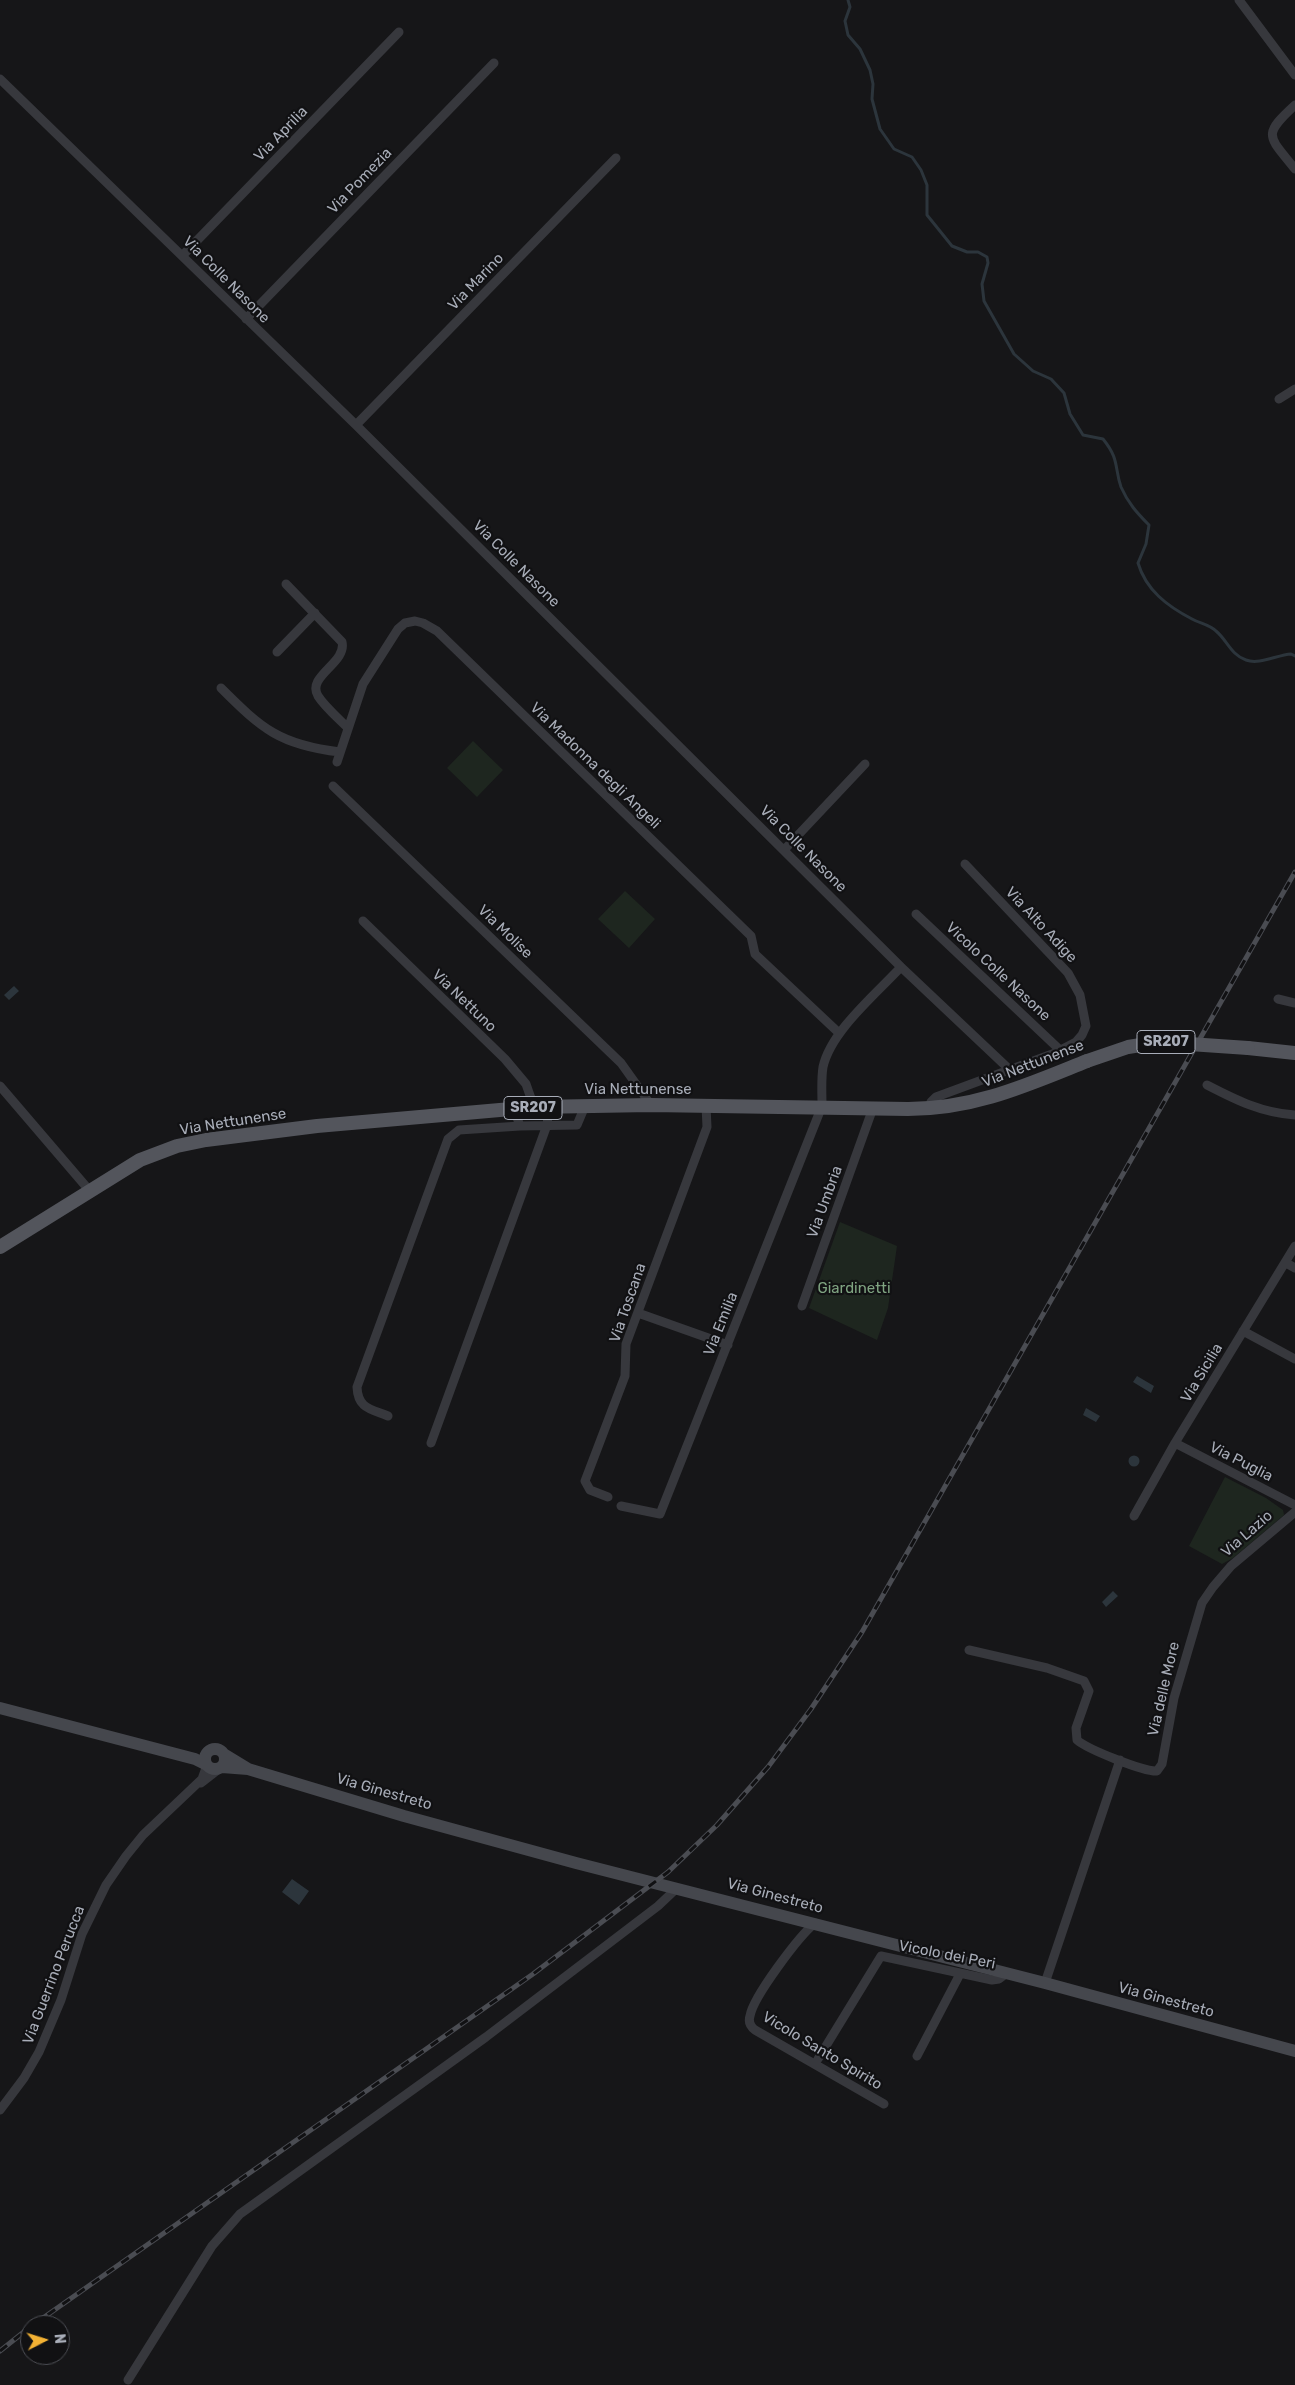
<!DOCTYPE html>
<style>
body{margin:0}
#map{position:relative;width:1295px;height:2385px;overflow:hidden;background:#161618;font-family:Rubik,sans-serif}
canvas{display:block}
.north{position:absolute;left:20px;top:2315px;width:50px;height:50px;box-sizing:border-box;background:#111113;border:1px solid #4d4f55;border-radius:50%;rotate:85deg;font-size:14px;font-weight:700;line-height:20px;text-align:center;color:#a8adb8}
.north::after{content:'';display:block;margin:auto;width:18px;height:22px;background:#f2b134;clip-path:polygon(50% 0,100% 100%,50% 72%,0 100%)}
</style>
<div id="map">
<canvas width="1295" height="2385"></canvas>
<div class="north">N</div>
</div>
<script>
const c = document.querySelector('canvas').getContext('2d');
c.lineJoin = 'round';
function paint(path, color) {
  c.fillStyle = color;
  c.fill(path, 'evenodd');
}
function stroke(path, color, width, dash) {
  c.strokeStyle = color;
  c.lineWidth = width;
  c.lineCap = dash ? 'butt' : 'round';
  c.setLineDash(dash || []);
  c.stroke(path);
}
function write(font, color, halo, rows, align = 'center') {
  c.font = font + ' Rubik,sans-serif';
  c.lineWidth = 4.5;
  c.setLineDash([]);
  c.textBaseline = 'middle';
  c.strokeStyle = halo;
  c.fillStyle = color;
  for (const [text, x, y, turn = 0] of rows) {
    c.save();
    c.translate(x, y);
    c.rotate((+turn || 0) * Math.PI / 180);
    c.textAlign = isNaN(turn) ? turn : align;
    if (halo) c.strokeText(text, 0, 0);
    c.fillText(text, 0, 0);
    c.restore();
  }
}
const green = new Path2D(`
 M 473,741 L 503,770 L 477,797 L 447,768 Z
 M 625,891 L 655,919 L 629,948 L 598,919 Z
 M 840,1222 L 897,1246 L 888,1308 L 877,1340 L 809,1308 Z
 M 1225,1477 L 1266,1498 L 1283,1510 L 1284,1515 L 1233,1558 L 1222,1564 L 1189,1546 Z`);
const water = new Path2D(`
 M 14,986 L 19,991 L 9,1000 L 4,995 Z
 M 1137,1376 L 1154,1386 L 1151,1393 L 1133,1382 Z
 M 1086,1408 L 1100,1416 L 1096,1422 L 1083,1415 Z
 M1128.5 1461a5.5 5.5 0 1 1 11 0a5.5 5.5 0 1 1-11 0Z
 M 1113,1591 L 1118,1596 L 1106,1607 L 1102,1602 Z
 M 292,1879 L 309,1891 L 299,1905 L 282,1892 Z`);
const stream = new Path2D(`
 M 848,0 L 850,7 L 845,21 L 848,35 L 860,49 L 870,70 L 873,84 L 872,99 L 880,129 L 894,149 L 912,157 L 921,170 L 927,185 L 927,215 L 952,246 L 967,252 L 978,252 L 987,257 L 988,263 L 982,284 L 984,301 L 1014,354 L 1033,371 L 1051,379 L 1064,393 L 1070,414 L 1083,435 L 1103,439 C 1120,460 1114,467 1121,487 C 1128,503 1137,513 1149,525 L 1146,544 L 1138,563 C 1146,590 1167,606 1192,619 C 1199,623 1210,625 1216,631 C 1227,640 1231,655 1246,660 C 1259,665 1277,655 1291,654 L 1295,656`);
const street = new Path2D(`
 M 1239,0 L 1295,75
 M 0,79 L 356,425 L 901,967 L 1010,1070
 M 1295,105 C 1261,136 1269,136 1295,169
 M 182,256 L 399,32
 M 246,319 L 494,63
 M 1279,399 L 1295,389
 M 356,425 L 616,158
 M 286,584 L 342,642 C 347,663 306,676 318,696 C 325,707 338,718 348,728
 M 277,652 L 315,613
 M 221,688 C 262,729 280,745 340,752
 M 337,762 L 363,684 L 398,629 L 405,623 L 415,621 L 423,623 L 437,631 L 751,936 L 755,954 L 839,1033
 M 333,786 L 621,1063 L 651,1105
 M 784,850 L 865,764
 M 916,914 L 1060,1050
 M 363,921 L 505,1059 L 526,1084 L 534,1107
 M 1278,999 L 1295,1003
 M 1207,1085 C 1236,1100 1262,1113 1295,1115
 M 0,1086 L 89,1190
 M 514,1109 L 520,1126 L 577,1125 L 585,1106
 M 929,1109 L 931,1102 L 936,1097 L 1055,1053 L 1076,1042 L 1082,1035 L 1086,1026 L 1080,995 L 1068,973 L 965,864
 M 1286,1263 L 1295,1268
 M 802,1306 L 873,1108
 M 638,1313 L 728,1345
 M 1243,1331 L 1295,1359
 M 388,1416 C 371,1409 358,1409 357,1387 L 448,1139 L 459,1130 L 520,1126
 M 431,1443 L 547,1125 L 549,1107
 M 1175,1443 L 1295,1505
 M 608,1497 L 590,1490 L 585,1481 L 625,1376 L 626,1344 L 707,1127 L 706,1106
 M 621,1506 L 660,1514 L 822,1106 C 822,1093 821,1079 823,1067 C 831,1031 876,994 901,967
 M 1134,1516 L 1175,1443 L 1295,1246
 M 969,1650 L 1047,1668 L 1084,1681 L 1089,1691 L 1076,1728 L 1077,1740 C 1087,1749 1144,1772 1157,1771 L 1162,1764 L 1174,1698 L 1202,1603 L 1213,1587 L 1231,1566 L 1295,1512
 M 201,1783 L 219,1769
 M 815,1923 C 799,1936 753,1997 750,2016 C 748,2022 750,2026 755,2030 L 884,2104
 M 1045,1983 L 1120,1760
 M 917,2056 L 960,1974
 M 818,2059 L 881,1956 L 992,1980 L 999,1979 L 1007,1973
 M 0,2110 L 24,2078 L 39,2052 L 61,2000 L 82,1934 L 106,1885 L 126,1856 L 143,1835 L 202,1779 L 207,1765
 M 128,2380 L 212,2246 L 240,2214 L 486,2037 L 658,1906 L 677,1888`);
const secondary = new Path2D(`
 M 0,1708 L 195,1759 L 207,1765
 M205 1759a10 10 0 1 1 20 0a10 10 0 1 1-20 0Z
 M 222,1767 L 248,1769 L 225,1755
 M 248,1769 L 404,1816 L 576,1863 L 1045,1983 L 1295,2051`);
const primary = new Path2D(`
 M 1248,1048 L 1295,1053
 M 0,1247 L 140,1160 L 177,1146 L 206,1140 L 317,1126 L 534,1107 L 651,1105 L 908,1109 C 975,1109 1027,1085 1087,1061`);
const rail = new Path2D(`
 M 33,2325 L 533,1974 L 668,1872 L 717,1825 L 768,1767 L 811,1709 L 862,1632 L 1295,872
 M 0,2351 L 30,2327`);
const primaryBridge = new Path2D(`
 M 1087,1061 L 1128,1047 L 1160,1042 L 1248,1048`);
const shields = [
 [1166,1042,58],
 [533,1108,58]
];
const shieldNames = [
 ["SR207",1166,1042],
 ["SR207",533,1108]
];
const streetNames = [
 ["Via Aprilia",281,134,-46],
 ["Via Pomezia",360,181,-46],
 ["Via Colle Nasone",226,280,45],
 ["Via Marino",476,282,-46],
 ["Via Colle Nasone",516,564,45],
 ["Via Madonna degli Angeli",595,766,44],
 ["Via Colle Nasone",803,849,45],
 ["Via Alto Adige",1041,925,47],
 ["Via Molise",505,932,44],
 ["Vicolo Colle Nasone",998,972,43],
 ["Via Nettuno",464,1001,44],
 ["Via Nettunense",1033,1064,-21],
 ["Via Nettunense",638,1090],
 ["Via Nettunense",233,1122,-9],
 ["Via Umbria",825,1202,-70],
 ["Via Toscana",628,1303,-71],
 ["Via Emilia",721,1324,-68],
 ["Via Sicilia",1202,1373,-59],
 ["Via Puglia",1241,1462,27],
 ["Via Lazio",1247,1534,-41],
 ["Via delle More",1164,1689,-77],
 ["Via Ginestreto",384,1792,16],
 ["Via Ginestreto",775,1896,15],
 ["Vicolo dei Peri",947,1955,11],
 ["Via Guerrino Perucca",54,1975,-69],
 ["Via Ginestreto",1166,2000,15],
 ["Vicolo Santo Spirito",822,2051,31]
];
const parkNames = [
 ["Giardinetti",854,1289]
];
paint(green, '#1e261f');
paint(water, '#2c353c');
stroke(stream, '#2c353c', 3);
stroke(street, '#37383d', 9);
stroke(secondary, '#45474d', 12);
stroke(primary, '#53555c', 14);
stroke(rail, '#4a4c52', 5);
stroke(rail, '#111113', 3, [9]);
stroke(primaryBridge, '#53555c', 14);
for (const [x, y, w] of shields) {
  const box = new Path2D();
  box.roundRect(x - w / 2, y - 11.5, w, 23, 4);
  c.fillStyle = '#111113';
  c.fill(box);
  stroke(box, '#a8adb8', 1);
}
write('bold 14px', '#a8adb8', null, shieldNames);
write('15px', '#a8adb8', '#111113', streetNames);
write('15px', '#7fa381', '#111113', parkNames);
</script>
